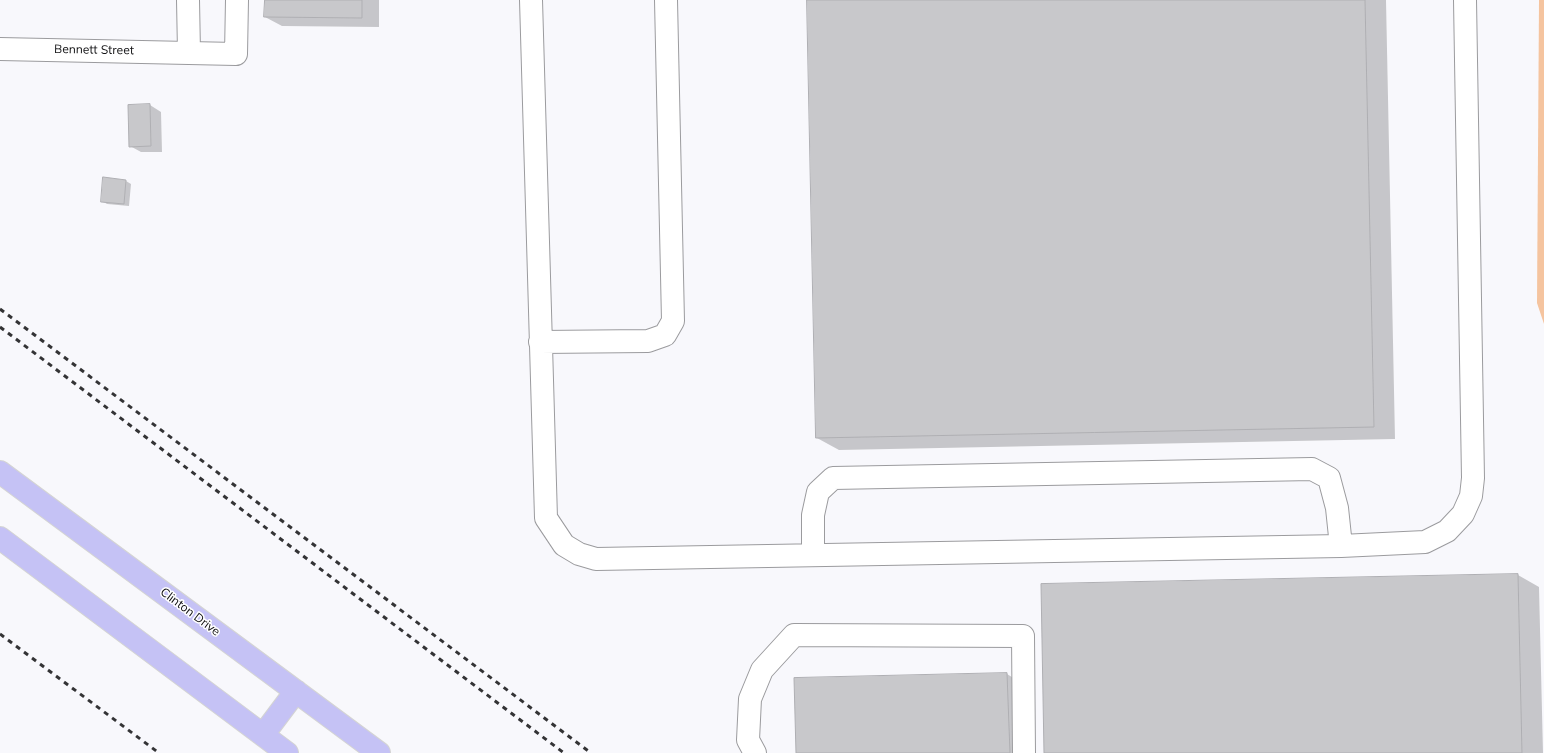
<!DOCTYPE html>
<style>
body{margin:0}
canvas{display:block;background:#f8f8fc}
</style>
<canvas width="1544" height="753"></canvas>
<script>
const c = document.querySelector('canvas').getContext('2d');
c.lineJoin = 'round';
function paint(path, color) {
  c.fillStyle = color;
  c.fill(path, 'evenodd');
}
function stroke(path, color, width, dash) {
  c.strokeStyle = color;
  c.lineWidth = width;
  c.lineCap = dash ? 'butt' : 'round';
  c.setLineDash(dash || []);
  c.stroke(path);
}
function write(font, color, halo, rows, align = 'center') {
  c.font = font + ' Mulish,sans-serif';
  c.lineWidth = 3;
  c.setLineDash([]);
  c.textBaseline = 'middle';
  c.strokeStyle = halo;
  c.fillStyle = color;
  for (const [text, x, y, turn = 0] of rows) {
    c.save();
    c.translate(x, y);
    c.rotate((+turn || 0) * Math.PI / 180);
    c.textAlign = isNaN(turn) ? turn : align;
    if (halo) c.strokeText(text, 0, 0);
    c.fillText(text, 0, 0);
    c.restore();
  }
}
const green = new Path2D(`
 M 1539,0 L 1544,0 L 1544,324 L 1537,303 Z`);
const shadow = new Path2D(`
 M 266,0 L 379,0 L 379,27 L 282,26 L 265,17 Z
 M 808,0 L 1386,0 L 1395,439 L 839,450 L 817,438 Z
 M 150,105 L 161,112 L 162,152 L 141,152 L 130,146 Z
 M 126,181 L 131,184 L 129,206 L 107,204 L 102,201 Z
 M 1518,575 L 1539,587 L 1543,753 L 1045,753 Z
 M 1007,674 L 1028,687 L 1031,753 L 797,753 Z`);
const building = new Path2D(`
 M 265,0 L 362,0 L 362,18 L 264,17 Z
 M 807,0 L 1365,0 L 1374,427 L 816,438 Z
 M 150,104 L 151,146 L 129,147 L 128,105 Z
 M 103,177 L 126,180 L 124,204 L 101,202 Z
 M 1518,574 L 1522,753 L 1044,753 L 1041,584 Z
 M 1007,673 L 1010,753 L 796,753 L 794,678 Z`);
const minor = new Path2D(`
 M 188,0 L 189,52
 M 531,0 L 546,518 L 564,545 L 579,554 L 596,559 L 1341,546 L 1425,542 L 1447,531 L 1463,514 L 1471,496 L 1473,478 L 1465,0
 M 0,49 L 236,54 L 237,0
 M 540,342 L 648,341 L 665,335 L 673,321 L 666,0
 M 813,555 L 813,515 L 818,492 L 833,478 L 1312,469 L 1329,478 L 1337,508 L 1341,546
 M 755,753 L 748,740 L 750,699 L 762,670 L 794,635 L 1023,636 L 1024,753`);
const major = new Path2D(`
 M 0,472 L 379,753
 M 0,538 L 287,753
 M 263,735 L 296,691`);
const rail = new Path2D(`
 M 0,309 L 591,753
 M 0,327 L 564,753
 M 0,634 L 159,753`);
const streetNames = [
 ["Bennett Street",94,50,1],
 ["Clinton Drive",190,612,37]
];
paint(green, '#f5c49f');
paint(shadow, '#0003');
paint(building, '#c8c8cb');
stroke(building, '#afafb3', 1);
stroke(minor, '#9b9b9e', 24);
stroke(major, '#d4d4d4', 24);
stroke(minor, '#fff', 22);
stroke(major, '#c5c2f5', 22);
stroke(rail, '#333335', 3, [5, 5]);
write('12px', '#0f0f11', '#fff', streetNames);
</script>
